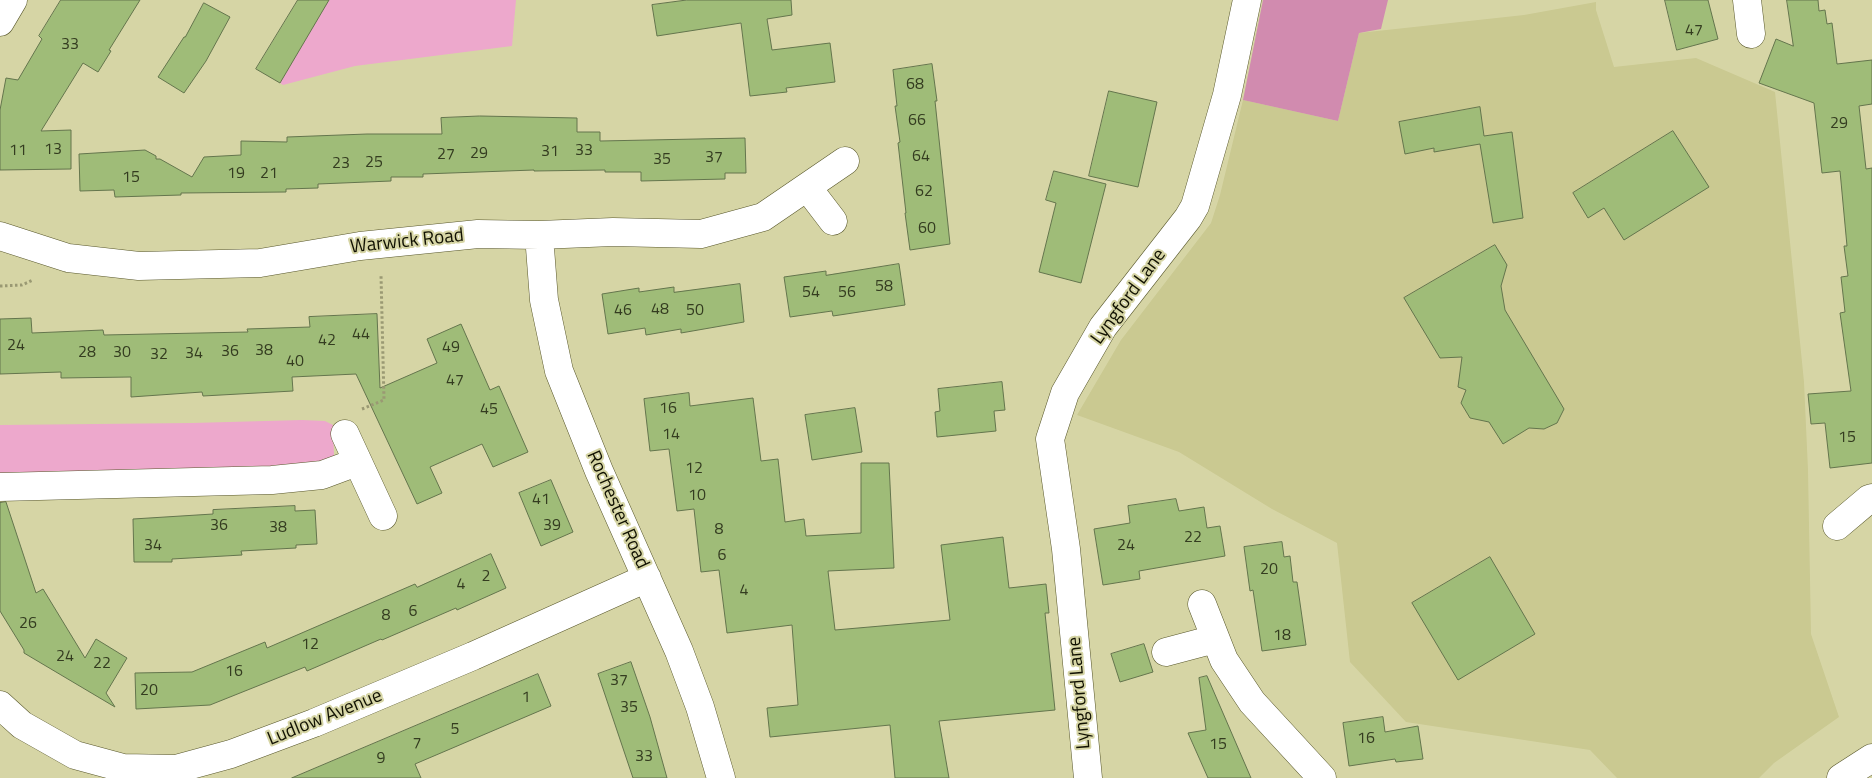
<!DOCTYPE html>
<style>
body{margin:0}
canvas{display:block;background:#d6d5a5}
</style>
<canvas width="1872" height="778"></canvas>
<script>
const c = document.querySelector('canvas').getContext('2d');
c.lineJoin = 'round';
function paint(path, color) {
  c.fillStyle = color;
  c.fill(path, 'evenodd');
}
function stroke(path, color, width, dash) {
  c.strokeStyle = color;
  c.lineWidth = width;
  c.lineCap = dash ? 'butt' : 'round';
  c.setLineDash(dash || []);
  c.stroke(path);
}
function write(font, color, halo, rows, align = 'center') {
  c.font = font + ' "Titillium Web",sans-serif';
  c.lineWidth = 4;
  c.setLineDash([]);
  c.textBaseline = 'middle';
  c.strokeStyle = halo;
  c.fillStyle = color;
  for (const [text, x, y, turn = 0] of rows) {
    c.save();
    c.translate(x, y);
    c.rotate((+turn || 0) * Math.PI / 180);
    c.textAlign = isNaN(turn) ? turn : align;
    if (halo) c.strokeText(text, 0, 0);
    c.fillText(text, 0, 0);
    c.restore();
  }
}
const built = new Path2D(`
 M 1596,2 L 1596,10 L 1614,67 L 1696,58 L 1775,92 L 1804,382 L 1808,470 L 1811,634 L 1839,717 L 1774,763 L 1759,778 L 1617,778 L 1590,750 L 1406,722 L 1350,662 L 1337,543 L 1272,509 L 1179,452 L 1077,415 L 1121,340 L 1211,223 L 1220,195 L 1243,100 L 1338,121 L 1359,33 L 1524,15 Z`);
const green = new Path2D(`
 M 329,0 L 516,0 L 512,46 L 355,66 L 283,85 L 280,83 Z
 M 302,420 L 325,421 L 333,425 L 334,456 L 329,460 L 297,467 L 60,473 L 0,473 L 0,425 L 192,423 Z`);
const forest = new Path2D(`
 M 1263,0 L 1388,0 L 1381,29 L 1359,33 L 1338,121 L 1243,100 Z`);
const building = new Path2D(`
 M 61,0 L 140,0 L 109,50 L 111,51 L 98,72 L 83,63 L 41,131 L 71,130 L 71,169 L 0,170 L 0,110 L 6,78 L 18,80 L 42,39 L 39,36 Z
 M 298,0 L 329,0 L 280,83 L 256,69 Z
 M 687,0 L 791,0 L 792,15 L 767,19 L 772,50 L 830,43 L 835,82 L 786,88 L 787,92 L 750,96 L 741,23 L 657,36 L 652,5 Z
 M 1665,0 L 1708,0 L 1718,39 L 1677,50 Z
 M 1787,0 L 1818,0 L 1819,11 L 1825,10 L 1827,24 L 1832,23 L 1837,64 L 1872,60 L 1872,104 L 1859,106 L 1866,169 L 1872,168 L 1872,463 L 1830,468 L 1825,423 L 1811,424 L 1808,394 L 1851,391 L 1840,313 L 1845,312 L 1841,277 L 1848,276 L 1844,246 L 1847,246 L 1840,171 L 1822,173 L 1814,103 L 1759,83 L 1776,39 L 1793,46 Z
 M 204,3 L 230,17 L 206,61 L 184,93 L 158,77 L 184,37 L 185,37 Z
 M 932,64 L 937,101 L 935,101 L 950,244 L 910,250 L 905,213 L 906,213 L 898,143 L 900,142 L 895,106 L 897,106 L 893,70 Z
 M 1109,91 L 1157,102 L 1138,187 L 1089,176 Z
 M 1480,107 L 1484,136 L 1512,132 L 1523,218 L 1493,223 L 1480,144 L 1434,152 L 1434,148 L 1405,154 L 1399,122 Z
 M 480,116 L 577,118 L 577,132 L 600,132 L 600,141 L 745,138 L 746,173 L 725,173 L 725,179 L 641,181 L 641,172 L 605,172 L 605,170 L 534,171 L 534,170 L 423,174 L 423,177 L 391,177 L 391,181 L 318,184 L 318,188 L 286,189 L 286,192 L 181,193 L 181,195 L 115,197 L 114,190 L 80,191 L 79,154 L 145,150 L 156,156 L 156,159 L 160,159 L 192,177 L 204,157 L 241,155 L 241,141 L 287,142 L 287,137 L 367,134 L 442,134 L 441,118 Z
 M 1673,131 L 1709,187 L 1624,240 L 1604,208 L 1588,218 L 1573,193 Z
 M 1054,171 L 1106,184 L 1081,283 L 1039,272 L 1056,203 L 1046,200 Z
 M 1495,245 L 1507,265 L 1501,286 L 1505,310 L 1564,409 L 1557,423 L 1544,429 L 1529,428 L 1503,444 L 1489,422 L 1470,418 L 1461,403 L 1466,390 L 1458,387 L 1462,357 L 1440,358 L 1404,298 Z
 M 899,264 L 905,305 L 833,316 L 832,311 L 790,317 L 784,277 L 826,271 L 826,275 Z
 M 740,284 L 744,322 L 681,333 L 681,329 L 646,335 L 645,328 L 608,334 L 602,294 L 639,288 L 639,292 L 674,287 L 674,292 Z
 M 377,314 L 380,388 L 437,363 L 427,339 L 461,324 L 490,390 L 499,386 L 528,452 L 493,467 L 482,444 L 430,467 L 442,493 L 417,504 L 356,374 L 292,377 L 293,391 L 203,396 L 202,392 L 131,397 L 131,377 L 61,378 L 61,372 L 0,374 L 0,319 L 31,318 L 32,333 L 103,330 L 104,335 L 248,332 L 247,329 L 310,327 L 309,317 Z
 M 1002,382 L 1005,410 L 994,411 L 996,431 L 937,437 L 935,412 L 940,411 L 938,389 Z
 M 689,393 L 690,406 L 753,398 L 761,461 L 778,459 L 785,522 L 804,519 L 806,536 L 861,533 L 861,463 L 889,463 L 894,568 L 828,571 L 835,630 L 950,620 L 941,545 L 1003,537 L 1009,588 L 1046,584 L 1049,613 L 1045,613 L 1055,710 L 939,721 L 949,778 L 895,778 L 890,725 L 770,737 L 767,708 L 798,705 L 792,625 L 727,633 L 719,570 L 701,572 L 694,509 L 677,511 L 669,449 L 650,451 L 644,399 Z
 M 855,408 L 862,452 L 812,460 L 805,415 Z
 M 551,480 L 573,532 L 541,546 L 519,493 Z
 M 1176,499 L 1179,511 L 1204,507 L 1207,528 L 1220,526 L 1225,556 L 1139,571 L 1140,579 L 1103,585 L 1094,529 L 1130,523 L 1128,506 Z
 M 6,502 L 36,593 L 43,589 L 85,658 L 96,639 L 127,658 L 106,693 L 115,707 L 24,653 L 24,650 L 0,611 L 0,503 Z
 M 295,506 L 295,511 L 315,510 L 317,544 L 296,545 L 296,548 L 241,551 L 242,555 L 172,559 L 172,562 L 134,562 L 133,519 L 213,514 L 213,510 Z
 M 1282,542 L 1284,557 L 1290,556 L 1293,582 L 1297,582 L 1306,645 L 1262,651 L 1253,590 L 1250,591 L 1244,547 Z
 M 491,554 L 506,588 L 457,610 L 456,608 L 382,640 L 381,639 L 307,671 L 305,667 L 210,705 L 136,709 L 135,673 L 192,672 L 265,642 L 267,648 L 415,584 L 417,587 Z
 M 1490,557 L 1535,634 L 1458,680 L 1412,603 Z
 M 1144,644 L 1153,672 L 1120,682 L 1111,654 Z
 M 631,662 L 650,717 L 667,778 L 633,778 L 598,674 Z
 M 538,674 L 551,706 L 415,764 L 421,778 L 292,778 Z
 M 1207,676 L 1251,778 L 1208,778 L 1188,733 L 1206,730 L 1199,678 Z
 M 1383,717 L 1385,732 L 1418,726 L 1423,759 L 1396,762 L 1395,759 L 1349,766 L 1343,723 Z`);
const path = new Path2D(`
 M 0,286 L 22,285 L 33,280
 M 362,409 L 384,400 L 381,275`);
const minor = new Path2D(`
 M 1747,0 L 1751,34
 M 0,22 L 13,0
 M 807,187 L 833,221
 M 539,235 L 544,300 L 559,371 L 599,471 L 679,651 L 700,707 L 721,778
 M 0,236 L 68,258 L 139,266 L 260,263 L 360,246 L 478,234 L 539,235 L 613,232 L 701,234 L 763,217 L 845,161
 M 345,434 L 383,516
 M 0,487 L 272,480 L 322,475 L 357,462
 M 1837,526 L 1869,499 L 1872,498
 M 1202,604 L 1224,660 L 1252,702 L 1322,778
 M 1166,652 L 1215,639
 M 0,705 L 22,725 L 75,755 L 123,768 L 176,769 L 231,754 L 314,723 L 473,656 L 647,578
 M 1088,778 L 1066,549 L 1050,439 L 1065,393 L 1103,327 L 1188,218 L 1195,206 L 1227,95 L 1247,0
 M 1841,778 L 1872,758`);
const numberNames = [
 ["47",1694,31],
 ["33",70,45],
 ["68",915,85],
 ["66",917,121],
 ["29",1839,124],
 ["13",53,150],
 ["11",18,151],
 ["33",584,151],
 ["31",550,152],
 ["29",479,154],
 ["27",446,155],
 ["64",921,157],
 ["37",714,158],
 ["35",662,160],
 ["25",374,163],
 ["23",341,164],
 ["19",236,174],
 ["21",269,174],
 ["15",131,178],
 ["62",924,192],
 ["60",927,229],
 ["58",884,287],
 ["54",811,293],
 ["56",847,293],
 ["48",660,310],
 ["46",623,311],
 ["50",695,311],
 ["44",361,335],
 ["42",327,341],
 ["24",16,346],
 ["49",451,348],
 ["38",264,351],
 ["36",230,352],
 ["28",87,353],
 ["30",122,353],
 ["34",194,354],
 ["32",159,355],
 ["40",295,362],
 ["47",455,381],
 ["16",668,409],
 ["45",489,410],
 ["14",671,435],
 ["15",1847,438],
 ["12",694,469],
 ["10",697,496],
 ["41",541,500],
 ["36",219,526],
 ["39",552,526],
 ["38",278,528],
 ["8",719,530],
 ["22",1193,538],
 ["34",153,546],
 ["24",1126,546],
 ["6",722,556],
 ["20",1269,570],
 ["2",486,577],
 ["4",461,585],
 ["4",744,591],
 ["6",413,612],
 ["8",386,616],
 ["26",28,624],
 ["18",1282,636],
 ["12",310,645],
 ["24",65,657],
 ["22",102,664],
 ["16",234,672],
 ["37",619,681],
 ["20",149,691],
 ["1",526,698],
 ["35",629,708],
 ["5",455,730],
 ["16",1366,739],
 ["7",417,744],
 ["15",1218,745],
 ["33",644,757],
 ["9",381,759]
];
const streetNames = [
 ["Warwick Road",407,242,-6],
 ["Lyngford Lane",1129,297,-54],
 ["Rochester Road",617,510,66],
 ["Lyngford Lane",1080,693,-95],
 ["Ludlow Avenue",325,718,-22]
];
paint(built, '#cac991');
paint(green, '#eda8cc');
paint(forest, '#d18baf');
paint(building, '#9fbc78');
stroke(building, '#64754d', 1);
stroke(minor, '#58572b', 29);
stroke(path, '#9a9973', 3, [2.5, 2.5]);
stroke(minor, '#fff', 28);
write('16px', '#343c20', null, numberNames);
write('19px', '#111102', '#d6d5a5', streetNames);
</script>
